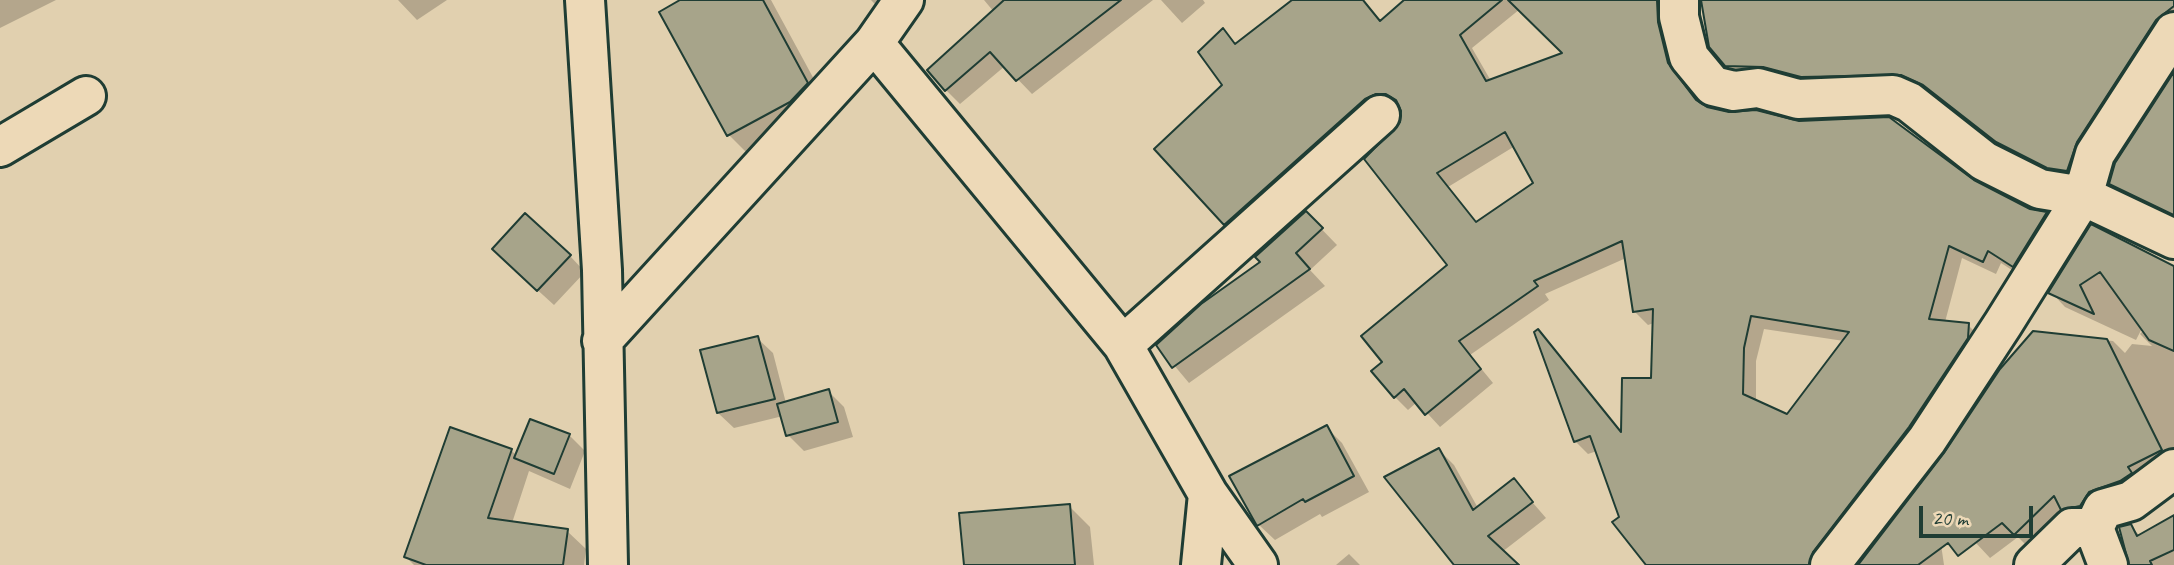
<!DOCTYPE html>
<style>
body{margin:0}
#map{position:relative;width:2174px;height:565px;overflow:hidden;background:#e1d0af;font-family:Caveat,sans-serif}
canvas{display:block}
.scale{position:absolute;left:1919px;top:506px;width:114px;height:32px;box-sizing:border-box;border:4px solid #1f3d34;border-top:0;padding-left:9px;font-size:21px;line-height:24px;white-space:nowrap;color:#1f3d34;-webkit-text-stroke:5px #edd9b7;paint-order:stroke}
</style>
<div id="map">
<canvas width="2174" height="565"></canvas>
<div class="scale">20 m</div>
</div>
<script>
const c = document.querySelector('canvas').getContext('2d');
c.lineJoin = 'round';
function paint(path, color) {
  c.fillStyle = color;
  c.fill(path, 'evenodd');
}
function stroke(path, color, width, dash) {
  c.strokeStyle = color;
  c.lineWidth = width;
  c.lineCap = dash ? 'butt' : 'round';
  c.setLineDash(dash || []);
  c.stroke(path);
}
const shadow = new Path2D(`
 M 0,0 L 56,0 L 0,28 Z
 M 398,0 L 447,0 L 417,20 Z
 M 684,0 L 771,0 L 828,105 L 750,156 L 729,135 Z
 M 871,0 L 902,0 L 888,18 Z
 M 984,0 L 1153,0 L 1032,94 L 1005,66 L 960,104 L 946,90 L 994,12 Z
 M 1161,0 L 1203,0 L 1205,3 L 1182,23 Z
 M 1295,0 L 1364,0 L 1381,22 L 1407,0 L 1660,0 L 1631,47 L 1658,24 L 1670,37 L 1684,85 L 1706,109 L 1973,182 L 2030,210 L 2046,214 L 2059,227 L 2026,279 L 2001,263 L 1996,274 L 1962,258 L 1945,322 L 1968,325 L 1981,338 L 1825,565 L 1646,565 L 1621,517 L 1597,451 L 1588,454 L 1575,441 L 1538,332 L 1623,434 L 1652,380 L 1654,323 L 1648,325 L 1634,311 L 1626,258 L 1545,294 L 1549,300 L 1470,355 L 1493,383 L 1440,427 L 1417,402 L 1408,410 L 1395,397 L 1384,362 L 1450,265 L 1401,107 L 1390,106 L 1238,237 L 1157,149 L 1224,85 L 1223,31 L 1237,45 ZM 1520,9 L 1565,54 L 1491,81 L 1472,48 ZM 1515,146 L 1535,183 L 1477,223 L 1448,187 ZM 1764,329 L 1844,341 L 1788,416 L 1756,401 L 1756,361 Z
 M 1701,0 L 2174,0 L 2174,26 L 2079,182 L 2060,179 L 2010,154 L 1936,96 L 1915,86 L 1739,78 L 1711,46 Z
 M 2174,75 L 2174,220 L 2123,196 L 2111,184 Z
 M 1306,213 L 1337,245 L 1310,270 L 1325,286 L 1189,383 L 1158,346 L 1263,263 Z
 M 2092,226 L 2156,256 L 2171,271 L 2136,340 L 2065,307 L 2051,292 Z
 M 570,256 L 585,272 L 554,305 L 510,265 Z
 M 2174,296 L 2174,449 L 2030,549 L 2018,537 L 1990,558 L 1976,543 L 1948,452 L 2034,332 L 2113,341 L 2125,353 L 2132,344 L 2152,346 L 2140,334 Z
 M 757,338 L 773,353 L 786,403 L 828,391 L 844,407 L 853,437 L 804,451 L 788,435 L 783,416 L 734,428 L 718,413 Z
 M 1326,427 L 1342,443 L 1369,492 L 1322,517 L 1320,514 L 1275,540 L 1259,525 Z
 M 569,435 L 585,451 L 570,489 L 529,471 L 512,523 L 567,531 L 586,549 L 584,565 L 414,565 L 406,557 L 511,450 L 517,456 Z
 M 1439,450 L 1454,465 L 1478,508 L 1514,481 L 1546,518 L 1502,552 L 1516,565 L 1456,565 Z
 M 1934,496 L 1944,565 L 1860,565 Z
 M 1069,506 L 1090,527 L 1094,565 L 965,565 Z
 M 2174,517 L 2174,565 L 2130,565 L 2131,526 L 2140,536 Z
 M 1349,554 L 1360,565 L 1336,565 Z`);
const building = new Path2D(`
 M 680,0 L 763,0 L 808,83 L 790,102 L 727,136 L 659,12 Z
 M 1004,0 L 1121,0 L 1016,81 L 990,52 L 945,91 L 927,70 Z
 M 1292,0 L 1363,0 L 1380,21 L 1404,0 L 1502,0 L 1460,35 L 1486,81 L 1562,53 L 1508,0 L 1657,0 L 1658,22 L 1668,63 L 1696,100 L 1707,107 L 1729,112 L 1756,110 L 1799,121 L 1889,117 L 1974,180 L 2030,209 L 2047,212 L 2013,267 L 1988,251 L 1983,262 L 1949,246 L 1929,319 L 1969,323 L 1968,338 L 1909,427 L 1813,552 L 1809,565 L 1646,565 L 1612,522 L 1619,517 L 1590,436 L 1574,442 L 1534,332 L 1538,329 L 1621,432 L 1622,378 L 1651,378 L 1653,309 L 1633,312 L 1622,241 L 1534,281 L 1538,286 L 1459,341 L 1481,369 L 1425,415 L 1404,389 L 1394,398 L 1371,371 L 1382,362 L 1361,336 L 1447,265 L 1364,159 L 1400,122 L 1401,111 L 1396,100 L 1386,94 L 1376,94 L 1365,99 L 1224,225 L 1154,149 L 1222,85 L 1198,52 L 1223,28 L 1235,44 ZM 1505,132 L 1533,183 L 1476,222 L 1437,173 ZM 1751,316 L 1849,332 L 1787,414 L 1743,394 L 1744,348 Z
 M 1701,0 L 2174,0 L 2174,6 L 2156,20 L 2077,142 L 2067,171 L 2047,168 L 1996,142 L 1923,85 L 1901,75 L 1801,77 L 1763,67 L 1725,66 L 1709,47 Z
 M 2174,72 L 2174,215 L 2109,184 L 2115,163 Z
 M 1306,211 L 1323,228 L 1296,253 L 1310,269 L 1172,368 L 1156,345 L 1201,304 L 1260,262 L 1255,257 Z
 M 525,213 L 571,255 L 537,291 L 492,249 Z
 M 2091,224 L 2174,266 L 2174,351 L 2149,340 L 2100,272 L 2080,285 L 2094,314 L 2048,293 Z
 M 2033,331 L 2107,339 L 2162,450 L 2128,467 L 2132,473 L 2120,481 L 2089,492 L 2080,506 L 2061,510 L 2054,496 L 2014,535 L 2002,523 L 1958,556 L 1948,543 L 1918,565 L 1858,565 L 1944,453 L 2000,369 Z
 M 758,336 L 775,399 L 717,413 L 700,350 Z
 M 829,389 L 838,422 L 786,436 L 777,404 Z
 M 530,419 L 570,434 L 554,474 L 514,458 Z
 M 1327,425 L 1354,476 L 1305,502 L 1303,499 L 1257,526 L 1229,476 Z
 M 450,427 L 512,449 L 488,518 L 568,529 L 563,565 L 426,565 L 404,557 Z
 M 1439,448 L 1473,510 L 1514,478 L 1533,502 L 1488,536 L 1519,565 L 1454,565 L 1384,477 Z
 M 1070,504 L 1075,565 L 964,565 L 959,513 Z
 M 2174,515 L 2174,550 L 2150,561 L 2152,565 L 2129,565 L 2119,527 L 2131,524 L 2137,536 Z`);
const minor = new Path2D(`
 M 585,0 L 602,270 L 608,565
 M 1679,0 L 1679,17 L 1689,57 L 1713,86 L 1734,91 L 1758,88 L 1798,99 L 1893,95 L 1909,102 L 1984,161 L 2040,189 L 2083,196 L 2174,239
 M 874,43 L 1123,345 L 1208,494 L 1258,565
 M 0,147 L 86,96
 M 602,341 L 874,43 L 904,0
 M 1123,345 L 1380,115
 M 2094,528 L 2108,565
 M 1201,565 L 1208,494
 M 1830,565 L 1927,440 L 2003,324 L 2083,196 L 2095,154 L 2174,32
 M 2034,565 L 2072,528 L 2094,528 L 2103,509 L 2131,501 L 2174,469`);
paint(shadow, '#0003');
paint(building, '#a7a48a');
stroke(building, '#1f3d34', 2);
stroke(minor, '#1f3d34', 44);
stroke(minor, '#edd9b7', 38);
</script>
